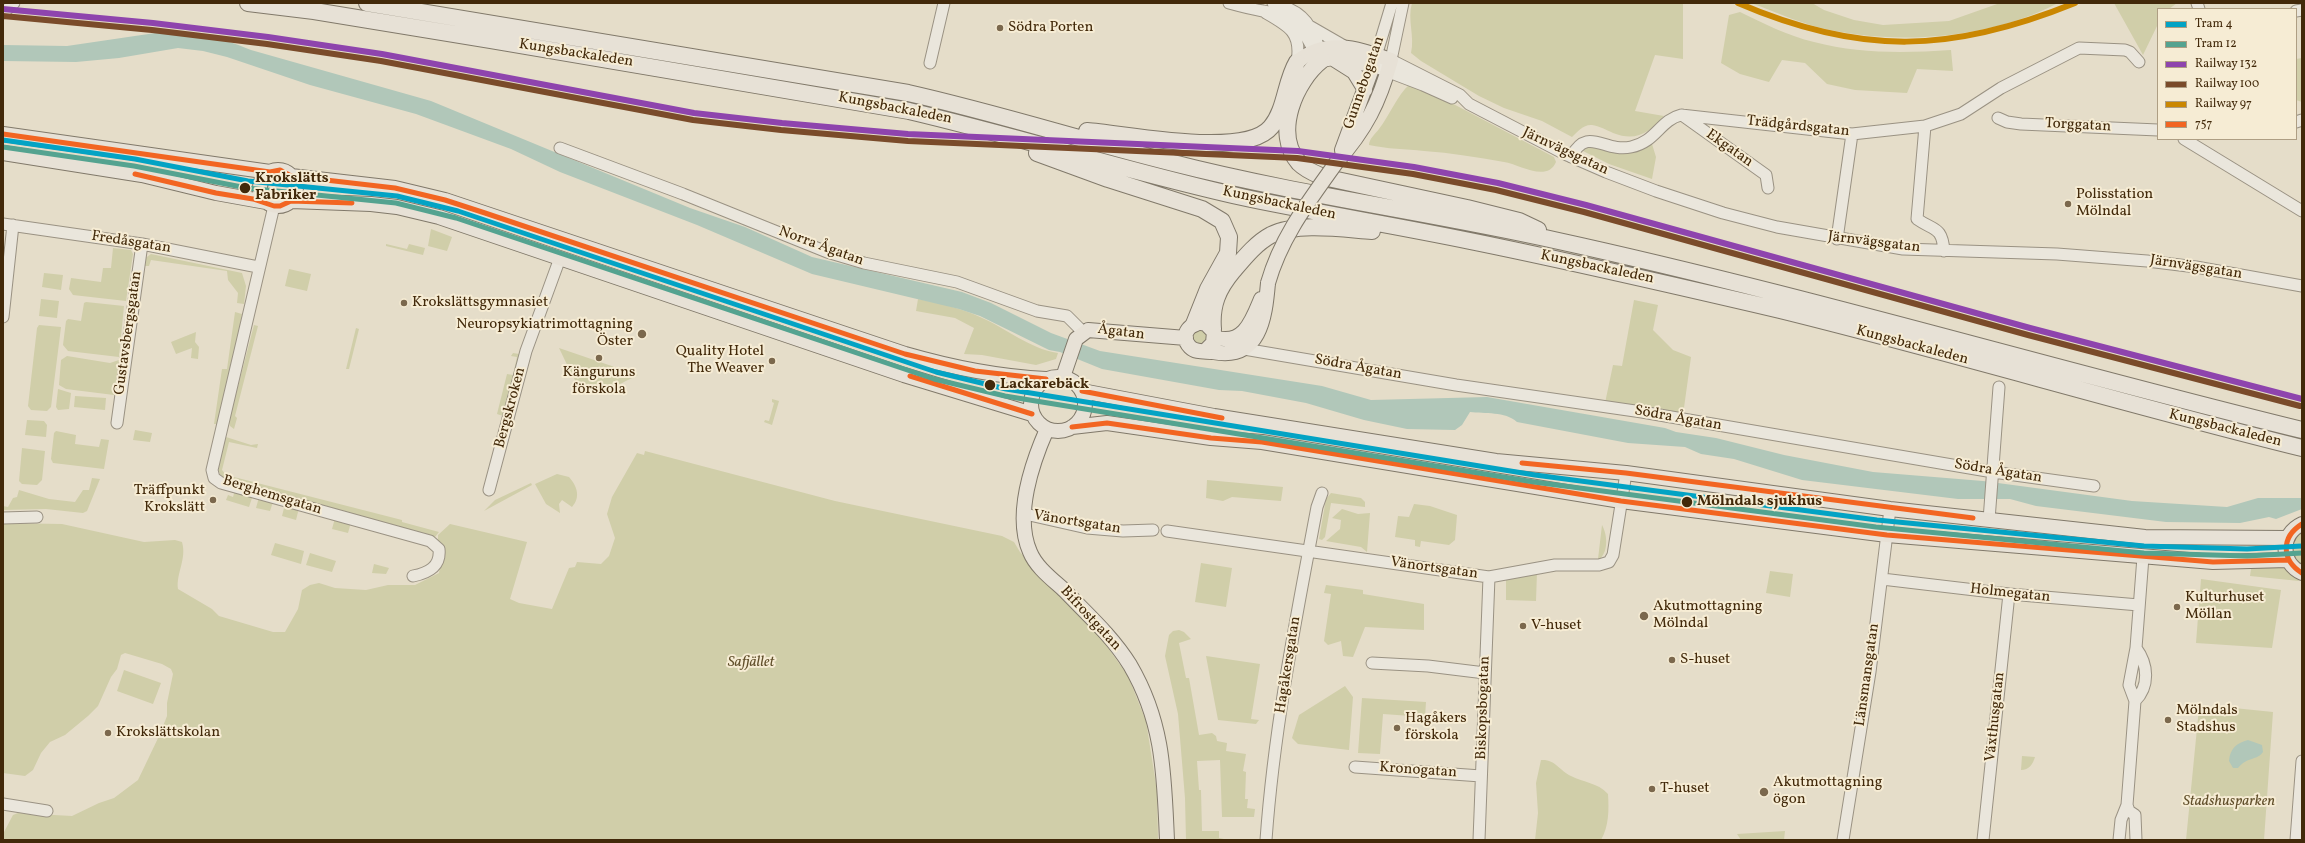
<!DOCTYPE html>
<meta charset="utf-8">
<style>
body{margin:0}
#map{position:relative;width:2305px;height:843px;overflow:hidden;background:#e5ddc9;font-family:Vollkorn,serif}
canvas{display:block}
.frame{position:absolute;inset:0;border:4px solid #42290a;pointer-events:none}
.legend{position:absolute;left:2157px;top:8px;width:140px;height:132px;box-sizing:border-box;background:#f6ecd4;border:1px solid #ae9e83;margin:0;padding:5px 7px;list-style:none;font-size:12px;color:#42290a}
.legend li{display:flex;align-items:center;gap:8px;height:20px}
.legend b{width:20px;border:1px solid #ae9e83}
</style>
<div id="map">
<canvas width="2305" height="843"></canvas>
<div class="frame"></div>
<ul class="legend">
<li><b style="height:5px;background:#03a3c4"></b>Tram 4</li>
<li><b style="height:5px;background:#54a390"></b>Tram 12</li>
<li><b style="height:5px;background:#8e44ad"></b>Railway 132</li>
<li><b style="height:5px;background:#7a4b2a"></b>Railway 100</li>
<li><b style="height:5px;background:#ca8702"></b>Railway 97</li>
<li><b style="height:5px;background:#f26522"></b>757</li>
</ul>
</div>
<script>
const c = document.querySelector('canvas').getContext('2d');
c.lineJoin = 'round';
function paint(path, color) {
  c.fillStyle = color;
  c.fill(path, 'evenodd');
}
function stroke(path, color, width, dash) {
  c.strokeStyle = color;
  c.lineWidth = width;
  c.lineCap = dash ? 'butt' : 'round';
  c.setLineDash(dash || []);
  c.stroke(path);
}
function write(font, color, halo, rows, align = 'center') {
  c.font = font + ' Vollkorn,serif';
  c.lineWidth = 4;
  c.setLineDash([]);
  c.textBaseline = 'middle';
  c.strokeStyle = halo;
  c.fillStyle = color;
  for (const [text, x, y, turn = 0] of rows) {
    c.save();
    c.translate(x, y);
    c.rotate((+turn || 0) * Math.PI / 180);
    c.textAlign = isNaN(turn) ? turn : align;
    if (halo) c.strokeText(text, 0, 0);
    c.fillText(text, 0, 0);
    c.restore();
  }
}
const green = new Path2D(`
 M 1412,3 L 1683,3 L 1683,59 L 1655,55 L 1635,111 L 1664,116 C 1649,133 1636,142 1613,133 C 1607,130 1599,126 1592,125 C 1584,124 1577,132 1572,137 L 1542,121 L 1504,108 L 1479,96 L 1421,61 L 1411,53 C 1415,36 1407,20 1412,3 Z
 M 1751,3 L 1812,3 L 1824,10 L 1854,20 L 1883,25 L 1949,21 L 2000,3 L 2058,3 C 1988,40 1892,46 1817,27 C 1795,21 1773,11 1751,3 Z
 M 2114,3 L 2177,3 L 2169,9 L 2158,9 L 2158,24 L 2143,55 Z
 M 1740,12 C 1763,23 1788,36 1814,42 C 1859,54 1905,53 1951,50 L 1953,71 L 1917,69 L 1907,93 L 1855,90 L 1827,84 L 1805,63 L 1782,60 L 1769,82 L 1740,74 L 1721,63 L 1729,15 Z
 M 2302,58 L 2302,102 L 2296,100 L 2296,59 Z
 M 1410,84 L 1423,88 L 1554,157 L 1556,162 C 1547,183 1519,164 1504,162 C 1477,157 1451,153 1424,151 C 1406,149 1387,149 1369,145 C 1369,139 1375,134 1379,129 C 1390,115 1397,95 1410,84 Z
 M 1652,144 L 1656,157 L 1652,179 L 1609,164 L 1583,151 L 1591,145 L 1645,147 Z
 M 431,229 L 452,237 L 447,251 L 428,246 Z
 M 386,244 L 407,249 L 409,244 L 425,248 L 423,255 L 386,246 Z
 M 113,248 L 131,250 L 133,254 L 126,301 L 73,295 L 69,289 L 71,278 L 101,282 L 103,268 L 111,268 Z
 M 151,254 L 242,273 L 246,286 L 244,304 L 237,303 L 238,293 L 228,280 L 227,271 L 151,260 L 149,266 L 143,266 L 144,259 Z
 M 289,269 L 311,274 L 307,291 L 285,286 Z
 M 44,273 L 63,275 L 61,290 L 42,287 Z
 M 41,299 L 59,301 L 57,318 L 39,316 Z
 M 918,299 C 939,303 961,308 980,317 C 1006,328 1030,349 1058,353 L 1056,359 L 1036,365 L 982,355 L 964,354 L 974,328 L 955,318 L 916,311 Z
 M 1634,300 L 1658,305 L 1653,330 L 1673,350 L 1691,357 L 1683,415 L 1605,403 L 1613,365 L 1622,366 Z
 M 86,302 L 124,306 L 119,357 L 68,351 L 63,345 L 66,321 L 68,319 L 81,321 L 84,303 Z
 M 235,312 L 242,314 L 234,359 L 218,424 L 214,424 L 222,369 L 227,369 Z
 M 39,325 L 61,327 L 51,407 L 47,411 L 31,410 L 28,406 L 37,328 Z
 M 254,325 L 258,326 L 235,416 L 237,418 L 234,429 L 230,426 L 229,421 Z
 M 356,328 L 359,329 L 349,369 L 346,369 Z
 M1193 337a7 7 0 1 1 14 0a7 7 0 1 1-14 0Z
 M 196,332 L 195,342 L 199,347 L 198,359 L 191,358 L 192,348 L 176,354 L 171,342 Z
 M 559,348 L 638,375 C 582,403 586,404 559,348 Z
 M 513,353 L 519,354 L 503,416 L 497,414 L 507,374 L 513,375 L 517,357 L 511,356 Z
 M 67,356 L 110,363 L 119,360 L 114,395 L 66,389 L 59,385 L 61,360 Z
 M 58,389 L 71,393 L 69,409 L 58,410 L 56,407 Z
 M 75,396 L 106,398 L 105,410 L 74,407 Z
 M 772,399 L 779,401 L 772,425 L 764,422 L 765,420 L 769,421 L 774,403 L 772,402 Z
 M 27,420 L 44,421 L 47,425 L 46,437 L 25,435 Z
 M 135,430 L 152,433 L 150,442 L 133,440 Z
 M 56,431 L 76,435 L 75,444 L 99,447 L 101,439 L 109,440 L 104,469 L 53,463 L 51,459 L 54,433 Z
 M 226,437 L 251,445 L 258,444 L 257,448 L 229,442 L 222,470 L 226,475 L 402,520 L 402,522 L 439,532 L 435,537 L 222,479 L 218,469 Z
 M 22,448 L 45,451 L 42,480 L 37,485 L 22,484 L 19,481 Z
 M 645,451 L 835,501 L 1002,536 L 1014,542 L 1020,552 L 1036,570 L 1099,635 L 1128,676 L 1146,721 L 1157,791 L 1158,840 L 3,840 L 3,834 L 13,815 L 18,813 L 72,816 L 99,803 L 114,798 L 138,780 L 160,734 L 167,716 L 167,703 L 173,674 L 171,669 L 162,664 L 125,653 L 121,655 L 117,669 L 111,677 L 98,706 L 88,716 L 65,735 L 50,742 L 41,753 L 33,770 L 25,776 L 3,773 L 3,523 L 62,524 L 144,542 L 175,540 L 182,542 C 187,559 176,573 178,589 L 212,609 L 219,616 L 273,632 L 285,632 L 298,609 L 302,590 L 310,585 L 319,583 L 335,588 L 366,590 L 388,585 L 415,585 L 439,573 L 442,548 L 438,542 L 438,535 L 450,524 L 527,542 L 510,599 L 519,603 L 552,609 L 569,568 L 575,567 L 577,562 L 601,564 L 609,556 L 615,538 L 607,514 L 612,497 L 637,453 L 644,455 Z
 M 557,474 L 569,477 C 577,486 581,497 572,507 L 562,500 L 559,504 L 560,513 L 546,504 L 535,484 Z
 M 92,478 L 100,479 L 87,511 L 83,513 L 46,509 L 3,510 L 3,506 L 8,507 L 13,498 L 17,497 L 19,490 L 49,499 L 75,502 L 83,490 L 89,490 Z
 M 1207,480 L 1283,487 L 1281,501 L 1232,497 L 1223,501 L 1206,498 Z
 M 531,483 L 532,485 L 484,511 L 495,500 Z
 M 235,490 L 253,495 L 249,507 L 226,500 L 228,495 L 233,497 Z
 M 1331,493 L 1361,498 L 1365,502 L 1365,507 L 1331,503 L 1325,537 L 1322,540 L 1319,539 L 1326,499 Z
 M 259,497 L 273,502 L 270,511 L 256,508 Z
 M 285,504 L 299,508 L 296,520 L 282,516 Z
 M 1414,504 L 1430,506 L 1457,515 L 1455,540 L 1449,545 L 1421,541 L 1420,547 L 1415,546 L 1415,540 L 1395,537 L 1398,516 L 1409,517 Z
 M 1342,509 L 1358,514 L 1370,513 L 1367,552 L 1361,547 L 1326,541 L 1340,529 L 1341,520 L 1332,518 Z
 M 335,518 L 351,522 L 348,533 L 332,529 Z
 M 1602,525 C 1607,534 1609,550 1600,559 L 1598,559 Z
 M 2302,530 L 2302,568 L 2290,552 L 2296,534 Z
 M 275,543 L 304,551 L 301,564 L 271,555 Z
 M 310,553 L 336,561 L 332,572 L 306,565 Z
 M 1201,563 L 1232,568 L 1226,607 L 1195,602 Z
 M 374,564 L 389,568 L 386,574 L 372,573 Z
 M 2268,565 L 2283,566 L 2299,581 L 2250,576 L 2251,569 Z
 M 1770,571 L 1793,574 L 1790,597 L 1766,593 Z
 M 1537,572 L 1536,601 L 1506,600 L 1506,580 Z
 M 2201,579 L 2281,590 L 2272,648 L 2196,643 Z
 M 1326,585 L 1363,590 L 1363,594 L 1424,604 L 1424,630 L 1365,627 L 1353,657 L 1343,656 L 1341,641 L 1328,645 L 1324,641 L 1331,594 L 1324,593 Z
 M 1179,630 L 1184,632 L 1191,639 L 1179,643 L 1186,678 L 1189,678 L 1199,735 L 1212,733 L 1216,736 L 1217,741 L 1227,743 L 1226,751 L 1246,754 L 1243,771 L 1246,772 L 1245,799 L 1248,799 L 1247,808 L 1255,809 L 1254,817 L 1222,817 L 1220,760 L 1197,761 L 1199,790 L 1201,790 L 1202,831 L 1219,831 L 1219,838 L 1229,840 L 1186,840 L 1185,798 L 1178,714 L 1165,656 L 1169,635 L 1173,631 Z
 M 1206,656 L 1260,664 L 1251,719 L 1259,720 L 1256,724 L 1218,720 Z
 M 124,670 L 161,683 L 153,704 L 117,691 Z
 M 1345,686 L 1353,697 L 1349,750 L 1298,744 L 1292,738 L 1299,715 Z
 M 1362,698 L 1426,702 L 1425,717 L 1383,714 L 1380,754 L 1358,753 Z
 M 2199,708 L 2234,708 L 2273,712 L 2264,840 L 2186,840 Z
 M 2022,756 L 2035,757 C 2033,764 2029,770 2021,770 Z
 M 1541,760 C 1555,759 1559,770 1571,776 C 1584,783 1597,782 1608,794 C 1609,810 1609,826 1601,840 L 1535,840 L 1538,813 L 1536,783 Z
 M 1785,831 L 1784,840 L 1741,840 L 1737,834 Z`);
const water = new Path2D(`
 M 162,32 C 196,33 220,37 251,50 L 431,101 L 690,208 L 745,227 L 812,257 L 962,292 L 991,303 L 1051,333 L 1100,351 L 1322,386 L 1371,400 L 1487,397 L 1665,428 L 1676,432 L 1716,438 L 1784,455 L 1873,472 L 1983,481 L 2132,501 L 2227,507 L 2258,498 L 2302,498 L 2302,509 L 2276,519 L 2269,517 L 2240,523 L 2166,522 L 2036,506 L 2010,499 L 1958,499 L 1802,480 L 1734,459 L 1701,454 L 1685,447 L 1628,443 L 1517,422 C 1505,411 1485,414 1470,412 L 1462,425 L 1455,430 L 1407,429 L 1364,420 L 1306,403 L 1242,391 L 1219,390 L 1102,369 L 1060,352 L 1049,350 L 980,316 L 959,309 L 812,274 L 697,225 L 560,172 L 511,149 L 416,114 L 310,85 L 227,57 L 203,51 L 178,48 L 119,58 L 76,62 L 3,61 L 3,45 L 67,46 Z
 M 2248,740 L 2262,745 L 2263,752 C 2257,761 2248,756 2238,768 L 2233,768 L 2229,761 C 2230,748 2237,743 2248,740 Z`);
const minor = new Path2D(`
 M 1229,3 C 1240,6 1251,9 1263,11 C 1277,14 1289,11 1299,25 C 1307,35 1310,47 1319,57
 M 1273,3 C 1305,11 1313,27 1322,57
 M 1392,3 L 1373,66 L 1423,85 L 1452,98
 M 1403,3 L 1391,60 L 1460,95 L 1469,104 L 1567,155 L 1606,172 L 1656,191 L 1723,213 L 1777,227 L 1903,249 L 2057,254 L 2147,261 L 2196,267 L 2302,286
 M 2197,3 L 2199,9
 M 2296,11 L 2302,10
 M 3,13 L 14,3
 M 1266,13 C 1289,26 1302,33 1297,62
 M 1311,27 L 1344,46
 M 930,63 L 944,3
 M 1682,115 L 1766,175 L 1768,188
 M 1998,118 L 2007,122 L 2021,124 L 2158,130
 M 2296,122 L 2302,120
 M 1925,126 L 1917,219 C 1934,231 1942,226 1944,251
 M 2184,139 L 2302,211
 M 560,148 L 683,194 L 827,252 L 864,263 L 957,282 L 1037,311 L 1067,316 L 1083,332
 M 1571,157 C 1588,125 1604,153 1631,147 C 1656,142 1660,120 1681,115 L 1852,134 L 1925,126 L 1961,114 L 2001,88 L 2079,48 L 2125,50 L 2130,52 L 2139,62
 M 274,206 L 212,470 L 214,478 L 221,483 L 430,541 L 439,549 C 441,567 428,573 413,576
 M 3,224 L 142,244 L 258,267
 M 1837,239 L 1852,134
 M 3,317 L 13,225
 M 1244,349 L 1456,385 L 1642,412 L 1993,472 L 2094,486
 M 117,423 L 142,244
 M 489,490 L 526,351 L 560,258
 M 1025,514 L 1087,528 L 1123,531 L 1153,530
 M 3,518 L 37,517
 M 1989,520 L 1999,387
 M 1167,531 L 1489,577 L 1555,565 L 1599,565 L 1609,562 L 1613,555 L 1626,473
 M 1882,579 L 2009,594 L 2139,605
 M 1372,663 L 1428,666 L 1485,673
 M 2135,701 C 2150,686 2148,664 2136,648
 M 1355,767 L 1481,776
 M 3,804 L 47,811
 M 1266,840 C 1274,728 1296,618 1317,507 L 1322,493
 M 1479,840 L 1489,577
 M 1843,840 L 1870,672 L 1890,509
 M 1983,840 L 2009,594
 M 2119,840 L 2121,820 L 2127,805
 M 2136,840 L 2135,815 L 2129,811 L 2127,805 L 2135,701 L 2129,685 L 2136,648 L 2143,557
 M 2296,840 L 2302,761`);
const major = new Path2D(`
 M 1322,60 L 1338,57 L 1373,66 L 1342,150
 M 1335,60 L 1354,72 L 1365,90
 M 1297,62 C 1327,37 1358,49 1391,60 C 1379,103 1366,129 1336,163
 M 3,134 L 270,172
 M 3,153 L 142,175 L 216,193 L 266,202
 M260 188a18 18 0 1 1 36 0a18 18 0 1 1-36 0Z
 M 291,176 L 395,188 L 445,200 L 905,354 C 950,367 999,377 1046,379
 M 291,201 L 371,204 L 397,207 L 439,217 L 904,375 L 1032,414
 M 1214,337 C 1243,347 1252,321 1261,299
 M 1205,351 L 1213,343 L 1214,332 L 1206,324 C 1192,319 1178,335 1190,347 C 1196,353 1205,351 1213,352 C 1260,361 1265,318 1268,283
 M1031 404a27 27 0 1 1 54 0a27 27 0 1 1-54 0Z
 M 1063,377 L 1076,339 L 1088,330 L 1186,338
 M 1082,391 L 1214,416 L 1496,461 L 1626,473 L 1890,509 L 2145,537 L 2287,538
 M 1072,427 L 1107,423 L 1211,438 L 1262,442 L 1621,501 L 1887,535 L 2213,562 L 2288,560
 M 1047,429 C 1032,463 1014,516 1030,552 C 1036,567 1052,579 1064,590 C 1087,614 1112,636 1130,665 C 1164,723 1164,775 1167,840
 M 2302,524 C 2280,534 2280,563 2302,573`);
const highway = new Path2D(`
 M 248,3 L 314,11 L 491,40 L 909,111 C 1024,138 1136,174 1251,199 C 1324,214 1397,226 1470,241 C 1574,262 1677,286 1780,310 C 1955,353 2127,405 2302,448
 M 367,3 L 908,93 C 997,113 1084,141 1173,163 C 1299,195 1428,212 1554,240 C 1806,295 2052,369 2302,430
 M 1322,60 C 1295,81 1273,133 1299,163 C 1306,170 1314,173 1323,177 L 1467,208 L 1519,221 L 1538,230
 M 1087,131 C 1127,134 1245,159 1271,127 C 1286,109 1285,82 1297,62
 M 1037,153 L 1108,179 L 1202,209 L 1222,221 L 1229,237 L 1228,253 L 1208,289 L 1194,324
 M 1213,329 C 1211,305 1218,289 1233,271 C 1244,258 1256,243 1271,235 C 1297,222 1343,229 1372,231`);
const majorBridge = new Path2D(`
 M 1268,283 C 1281,237 1309,201 1336,163`);
const bus1 = new Path2D(`
 M 3,134 L 270,172 L 280,170 L 291,176 L 395,188 L 445,200 L 485,213 L 905,354 L 975,371 L 1046,379
 M 135,174 L 216,193 L 253,199 L 274,206 L 280,206 L 291,201 L 352,203
 M 910,376 L 1032,414
 M 1082,391 L 1222,418
 M 1072,427 L 1107,423 L 1211,438 L 1262,442 L 1621,501 L 1887,535 L 2213,562 L 2288,560
 M 1522,463 L 1626,473 L 1973,518
 M 2302,524 C 2281,537 2281,560 2302,573`);
const rail1 = new Path2D(`
 M 3,9 L 153,23 L 268,37 L 382,54 L 694,113 L 782,123 L 908,134 L 1298,151 L 1414,167 L 1498,183 L 1586,205 L 2030,328 L 2302,399`);
const rail2 = new Path2D(`
 M 3,16 L 152,30 L 267,44 L 381,61 L 693,120 L 781,130 L 908,141 L 1297,158 L 1413,174 L 1496,190 L 1584,212 L 2028,335 L 2300,406`);
const rail3 = new Path2D(`
 M 1738,3 C 1861,56 1952,53 2075,3`);
const tram1 = new Path2D(`
 M 3,140 L 135,159 L 248,181 L 397,196 L 458,211 L 936,372 L 1006,389 L 1535,475 L 1877,520 L 2144,546 L 2247,549 L 2302,546`);
const tram2 = new Path2D(`
 M 3,147 L 134,166 L 247,188 L 396,203 L 456,218 L 934,379 L 1005,396 L 1534,482 L 1876,527 L 2144,553 L 2247,556 L 2302,553`);
const markers = [
 [1000,28,4,"#7b684d"],
 [245,188,6,"#42290a"],
 [2068,204,4,"#7b684d"],
 [404,303,4,"#7b684d"],
 [642,334,5,"#7b684d"],
 [599,358,4,"#7b684d"],
 [772,361,4,"#7b684d"],
 [990,385,6,"#42290a"],
 [213,500,4,"#7b684d"],
 [1687,502,6,"#42290a"],
 [2177,607,4,"#7b684d"],
 [1644,616,5,"#7b684d"],
 [1523,626,4,"#7b684d"],
 [1672,660,4,"#7b684d"],
 [2168,720,4,"#7b684d"],
 [1397,728,4,"#7b684d"],
 [108,733,4,"#7b684d"],
 [1652,789,4,"#7b684d"],
 [1764,792,5,"#7b684d"]
];
const poiNames = [
 ["Södra Porten",1008,28],
 ["Polisstation",2076,195],
 ["Mölndal",2076,212],
 ["Krokslättsgymnasiet",412,303],
 ["Neuropsykiatrimottagning",633,325,"right"],
 ["Öster",633,342,"right"],
 ["Quality Hotel",764,352,"right"],
 ["The Weaver",764,369,"right"],
 ["Känguruns",599,373,"center"],
 ["förskola",599,390,"center"],
 ["Träffpunkt",205,491,"right"],
 ["Krokslätt",205,508,"right"],
 ["Kulturhuset",2185,598],
 ["Möllan",2185,615],
 ["Akutmottagning",1653,607],
 ["Mölndal",1653,624],
 ["V-huset",1531,626],
 ["S-huset",1680,660],
 ["Mölndals",2176,711],
 ["Stadshus",2176,728],
 ["Hagåkers",1405,719],
 ["förskola",1405,736],
 ["Krokslättskolan",116,733],
 ["Akutmottagning",1773,783],
 ["ögon",1773,800],
 ["T-huset",1660,789]
];
const streetNames = [
 ["Kungsbackaleden",576,54,9],
 ["Gunnebogatan",1365,83,-71],
 ["Kungsbackaleden",895,109,11],
 ["Torggatan",2078,126,3],
 ["Trädgårdsgatan",1798,127,6],
 ["Ekgatan",1729,149,35],
 ["Järnvägsgatan",1565,152,25],
 ["Kungsbackaleden",1279,204,12],
 ["Fredåsgatan",131,243,9],
 ["Järnvägsgatan",1874,243,7],
 ["Norra Ågatan",821,247,20],
 ["Kungsbackaleden",1597,268,12],
 ["Järnvägsgatan",2196,268,9],
 ["Gustavsbergsgatan",129,333,-82],
 ["Ågatan",1121,333,7],
 ["Kungsbackaleden",1912,346,15],
 ["Södra Ågatan",1358,368,10],
 ["Bergskroken",511,408,-75],
 ["Södra Ågatan",1678,419,10],
 ["Kungsbackaleden",2225,429,14],
 ["Södra Ågatan",1998,472,9],
 ["Berghemsgatan",272,496,17],
 ["Vänortsgatan",1077,523,9],
 ["Vänortsgatan",1434,569,8],
 ["Holmegatan",2010,594,6],
 ["Bifrostgatan",1090,619,47],
 ["Hagåkersgatan",1289,665,-81],
 ["Länsmansgatan",1868,675,-82],
 ["Biskopsbogatan",1484,708,-88],
 ["Växthusgatan",1996,717,-84],
 ["Kronogatan",1418,771,4]
];
const stopNames = [
 ["Krokslätts",255,179],
 ["Fabriker",255,196],
 ["Lackarebäck",1000,385],
 ["Mölndals sjukhus",1697,502]
];
const parkNames = [
 ["Safjället",751,663],
 ["Stadshusparken",2229,802]
];
paint(green, '#d0cea9');
paint(water, '#b1c7b9');
stroke(minor, '#9a9283', 13);
stroke(major, '#81796a', 16);
stroke(highway, '#81796a', 18);
stroke(minor, '#eae6dc', 11);
stroke(major, '#e7e1d6', 14);
stroke(highway, '#e7e1d6', 16);
stroke(majorBridge, '#81796a', 16, []);
stroke(majorBridge, '#e7e1d6', 14);
stroke(bus1, '#f26522', 5);
stroke(rail1, '#8e44ad', 6);
stroke(rail2, '#7a4b2a', 6);
stroke(rail3, '#ca8702', 6);
stroke(tram1, '#03a3c4', 5);
stroke(tram2, '#54a390', 5);
for (const [x, y, r, color] of markers) {
  const dot = new Path2D();
  dot.arc(x, y, r, 0, 2 * Math.PI);
  c.fillStyle = color;
  c.fill(dot);
  stroke(dot, '#f6ecd4', 1.5);
}
write('15px', '#42290a', '#f6ecd4', poiNames, 'left');
write('15px', '#42290a', '#f6ecd4', streetNames);
write('bold 15px', '#42290a', '#f6ecd4', stopNames, 'left');
write('italic 15px', '#614f2b', '#f6ecd4', parkNames);
</script>
